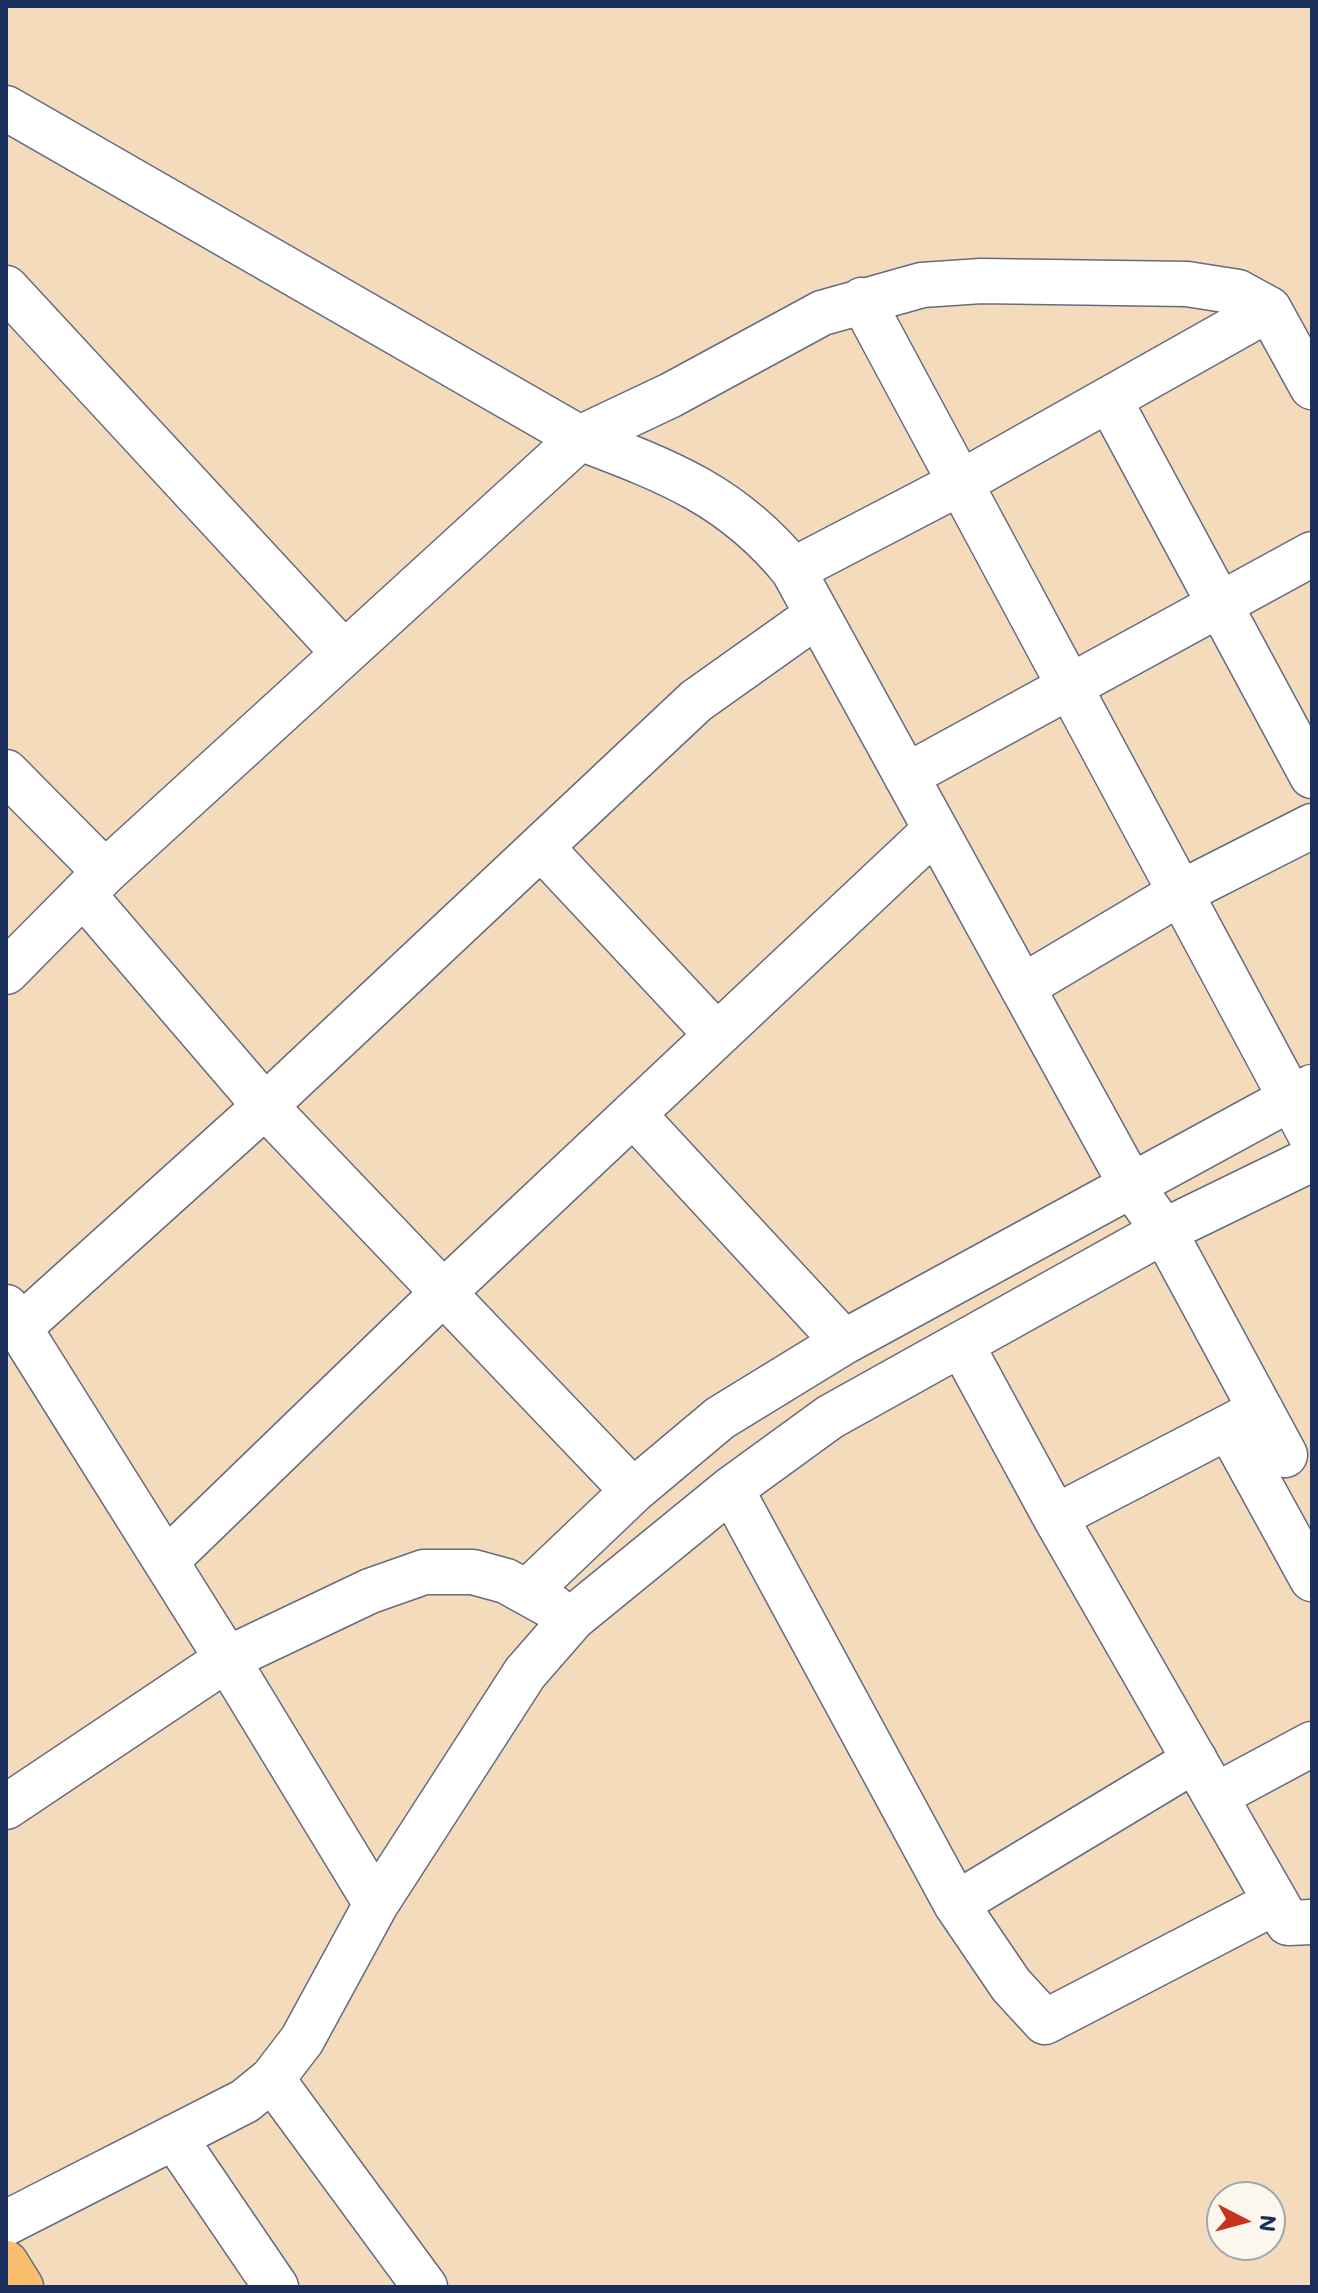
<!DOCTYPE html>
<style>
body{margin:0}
#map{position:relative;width:1318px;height:2293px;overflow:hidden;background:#f3dbbc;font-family:Mali,sans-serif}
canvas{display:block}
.frame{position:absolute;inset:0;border:8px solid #1b2f5e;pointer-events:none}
.north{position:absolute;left:1206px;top:2181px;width:80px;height:80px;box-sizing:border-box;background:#fbf7ec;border:2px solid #a1a7b3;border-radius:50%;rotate:96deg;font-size:22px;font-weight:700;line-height:32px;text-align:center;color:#1b2f5e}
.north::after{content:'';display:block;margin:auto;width:28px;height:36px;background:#c8321e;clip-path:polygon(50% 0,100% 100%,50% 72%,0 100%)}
</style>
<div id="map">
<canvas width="1318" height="2293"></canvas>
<div class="frame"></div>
<div class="north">N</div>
</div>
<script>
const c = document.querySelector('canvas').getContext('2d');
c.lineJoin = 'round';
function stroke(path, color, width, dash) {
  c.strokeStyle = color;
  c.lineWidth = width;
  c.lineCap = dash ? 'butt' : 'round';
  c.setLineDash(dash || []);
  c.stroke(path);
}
const minor = new Path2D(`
 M 6,108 L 580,438 C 667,471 732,495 793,570 L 1131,1185 L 1164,1231 L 1285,1455
 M 6,288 L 344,653
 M 862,300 L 1312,1138
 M 1110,401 L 1312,776
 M 793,570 L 960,483 L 1269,309
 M 6,772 L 105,872
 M 906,776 L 1312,554
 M 541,847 L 717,1035
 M 83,894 L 265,1106 L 633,1491
 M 6,972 L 105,872 L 580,438 L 671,395 L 822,313 L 922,285 L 981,281 L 1187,284 L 1238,292 L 1269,309 L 1312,387
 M 1022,987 L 1180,893 L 1312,826
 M 633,1114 L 844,1342
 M 6,1307 L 227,1659 L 376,1904
 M 19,1328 L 265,1106 L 696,701 L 817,615
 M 961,1344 L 1055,1517 L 1288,1923 L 1312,1922
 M 1229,1428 L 1312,1579
 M 731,1489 L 956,1904 L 1011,1985 L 1045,2022 L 1276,1902
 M 1055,1517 L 1261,1410
 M 166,1561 L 445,1291 L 935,830
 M 527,1592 L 633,1491 L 720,1418 L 844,1342 L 1312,1087
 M 1215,1796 L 1312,1744
 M 6,1807 L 227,1659 L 370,1591 L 424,1572 L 473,1572 L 506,1581 L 553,1607
 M 956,1904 L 1195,1760
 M 272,2079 L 425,2287
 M 174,2137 L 276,2287
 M 6,2223 L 245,2101 L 272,2079 L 302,2040 L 376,1904 L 525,1673 L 573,1618 L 731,1489 L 830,1417 L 1164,1231 L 1312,1159`);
const major = new Path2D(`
 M 6,2263 L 21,2287`);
stroke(minor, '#676b7f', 47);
stroke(major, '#676b7f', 47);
stroke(minor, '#fff', 44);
stroke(major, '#fbbd6e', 44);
</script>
